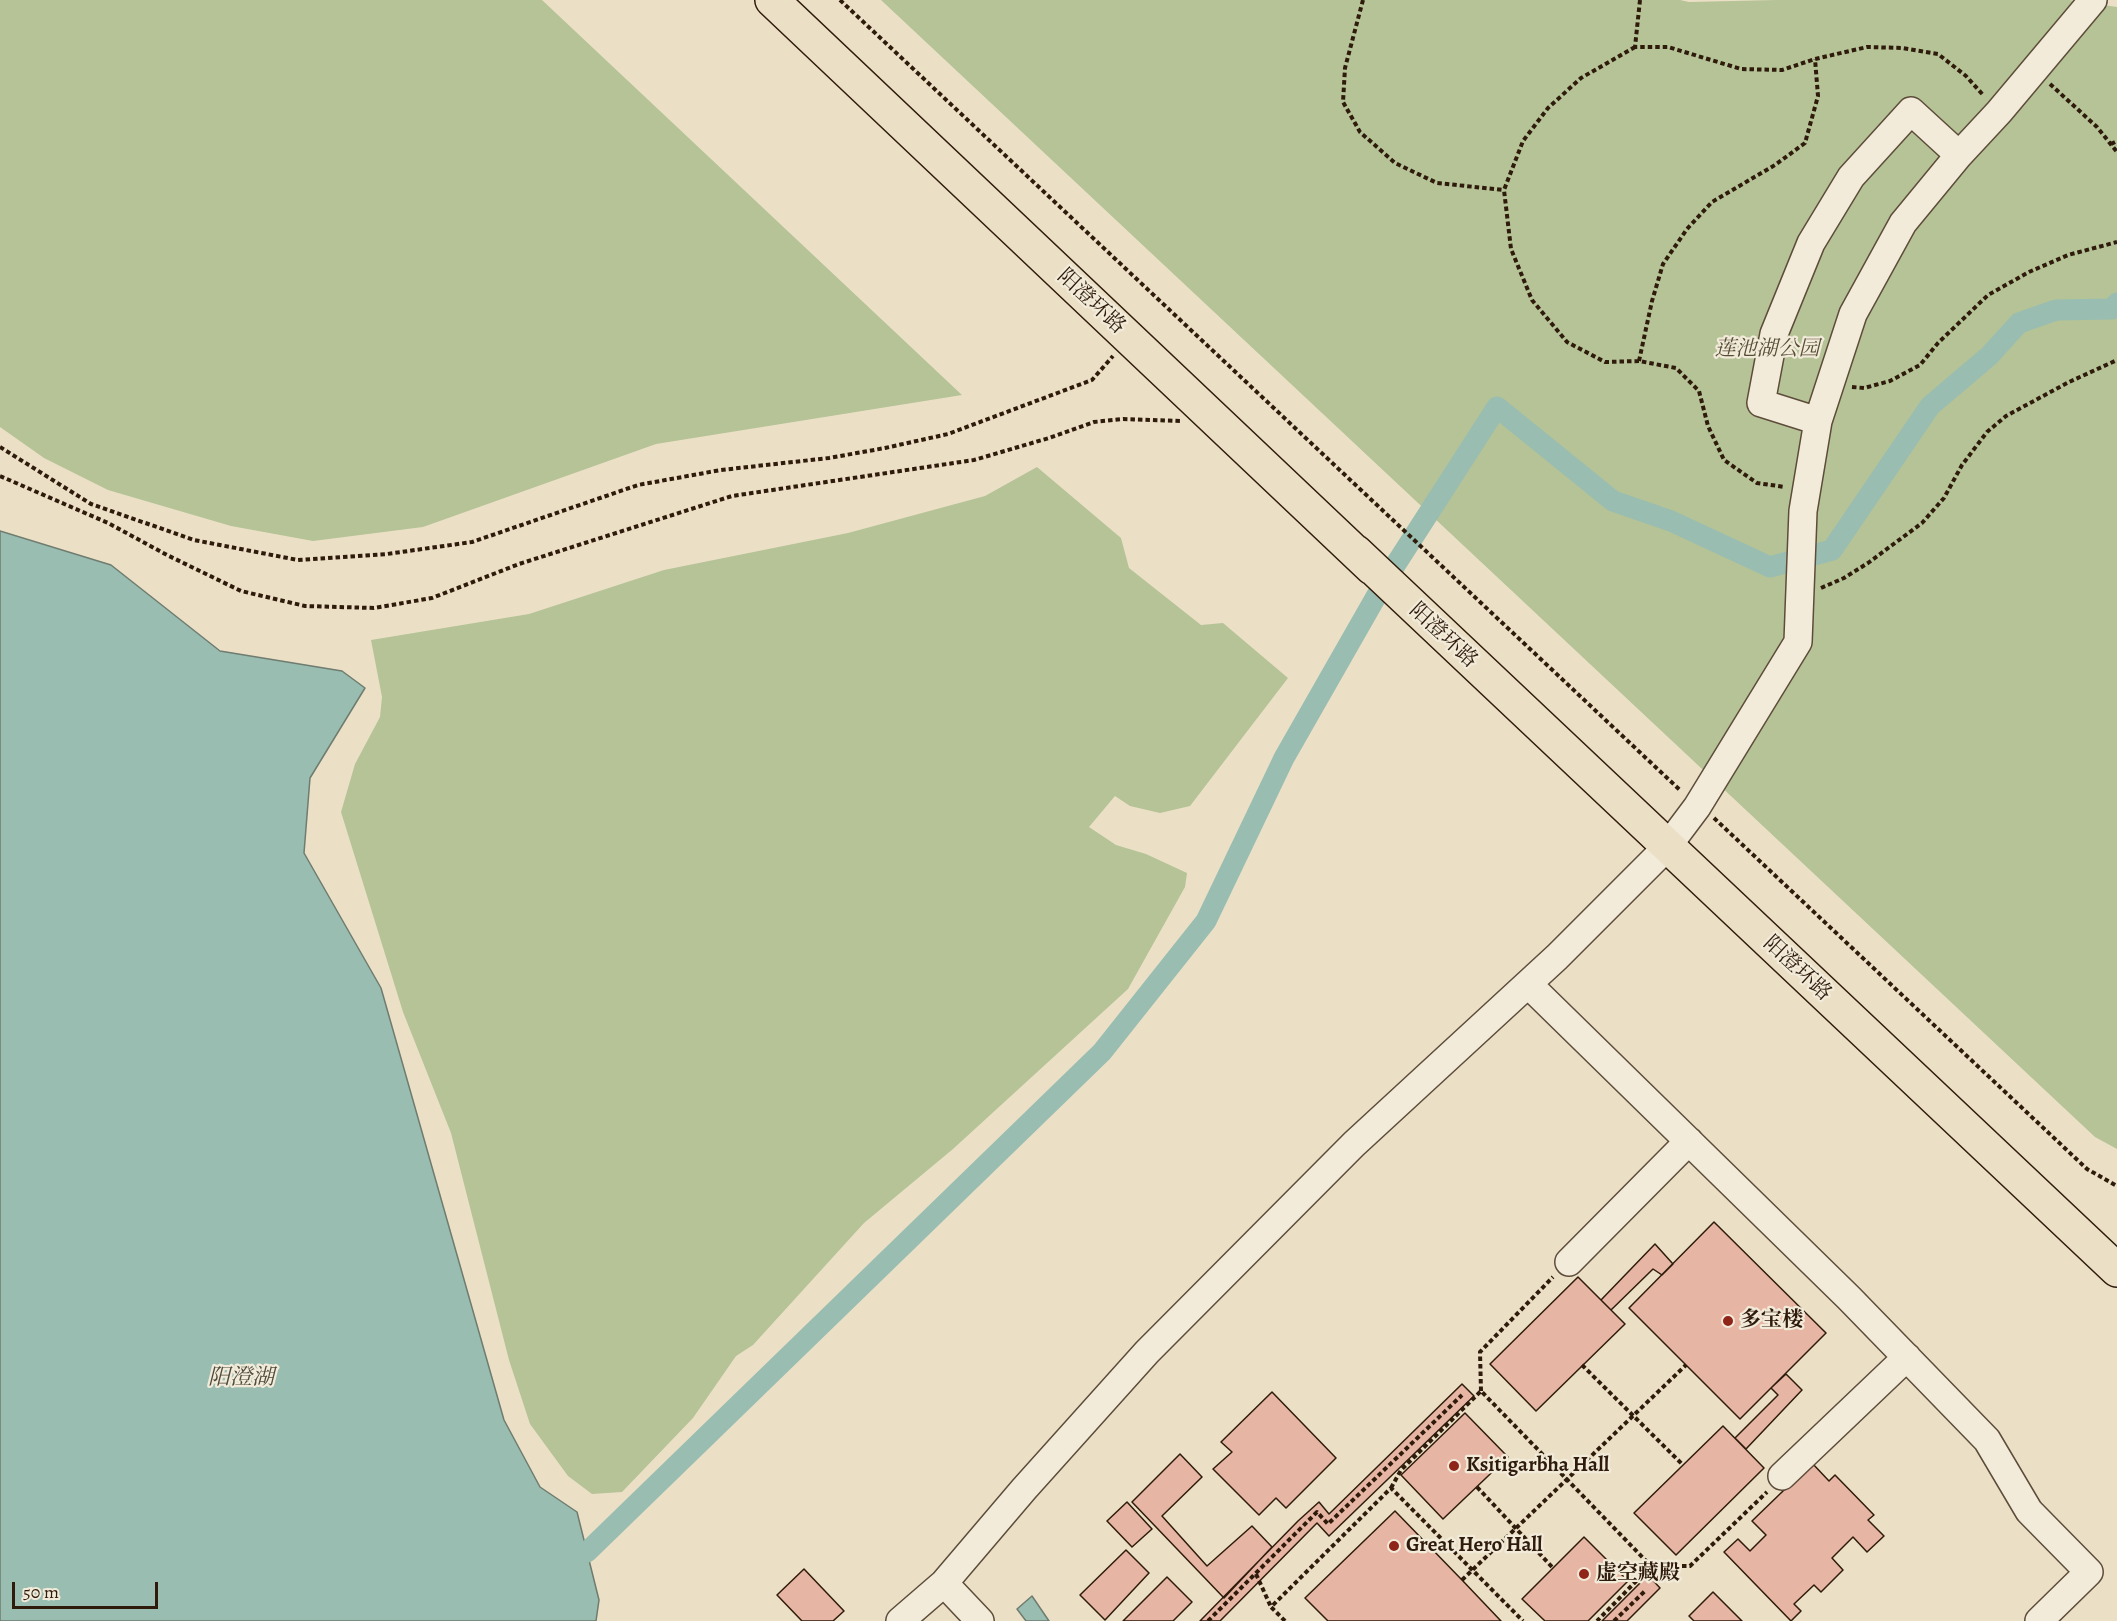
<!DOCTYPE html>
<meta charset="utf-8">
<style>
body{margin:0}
#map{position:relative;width:2117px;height:1621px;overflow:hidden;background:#ebe0c6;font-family:Alegreya,serif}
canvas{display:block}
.scale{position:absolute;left:12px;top:1582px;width:146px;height:27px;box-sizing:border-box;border:3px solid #2f1b0b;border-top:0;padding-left:8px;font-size:18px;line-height:21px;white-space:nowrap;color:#2f1b0b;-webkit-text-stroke:4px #f2ebda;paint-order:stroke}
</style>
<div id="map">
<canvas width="2117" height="1621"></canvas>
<div class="scale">50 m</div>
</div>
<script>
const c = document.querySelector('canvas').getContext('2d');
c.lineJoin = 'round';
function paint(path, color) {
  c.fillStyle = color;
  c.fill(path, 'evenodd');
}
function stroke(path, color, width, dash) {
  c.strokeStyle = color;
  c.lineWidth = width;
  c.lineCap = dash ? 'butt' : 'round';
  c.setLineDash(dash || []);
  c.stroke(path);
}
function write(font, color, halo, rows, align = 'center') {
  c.font = font + ' Alegreya,"Noto Serif SC",serif';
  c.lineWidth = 4.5;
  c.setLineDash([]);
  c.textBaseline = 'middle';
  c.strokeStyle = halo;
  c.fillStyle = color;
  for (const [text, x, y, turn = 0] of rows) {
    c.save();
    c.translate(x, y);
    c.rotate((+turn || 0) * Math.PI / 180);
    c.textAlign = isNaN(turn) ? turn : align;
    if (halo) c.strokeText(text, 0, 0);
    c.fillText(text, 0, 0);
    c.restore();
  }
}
const green = new Path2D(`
 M 0,0 L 542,0 L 962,395 L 656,444 L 423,527 L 313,541 L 231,526 L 108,490 L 44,458 L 0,427 Z
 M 881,0 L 1680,0 L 1689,2 L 1776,0 L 2069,0 L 2117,7 L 2117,1149 L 2095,1137 Z
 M 1037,467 L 1121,538 L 1129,568 L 1201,625 L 1223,623 L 1288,678 L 1190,806 L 1160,813 L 1130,806 L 1115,796 L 1089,827 L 1116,845 L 1146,854 L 1187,873 L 1185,887 L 1128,989 L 953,1149 L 864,1223 L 753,1345 L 736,1356 L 693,1418 L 622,1492 L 592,1494 L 568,1476 L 530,1424 L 509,1360 L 451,1133 L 403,1012 L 341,812 L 355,764 L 380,717 L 382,697 L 371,640 L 529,614 L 664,570 L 848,533 L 985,496 Z`);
const water = new Path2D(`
 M 0,531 L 111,565 L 220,651 L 342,671 L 365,688 L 310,778 L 304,853 L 381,988 L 504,1420 L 540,1487 L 577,1512 L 599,1600 L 596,1621 L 0,1621 Z
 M 1032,1596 L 1049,1621 L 1026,1621 L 1017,1609 Z`);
const canal = new Path2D(`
 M 587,1552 L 1102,1052 L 1206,921 L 1284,758 L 1385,581 L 1497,407 L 1613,501 L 1671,521 L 1770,567 L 1832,550 L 1930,406 L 1989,356 L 2019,323 L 2056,310 L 2112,309 L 2117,303`);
const building = new Path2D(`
 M 1714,1222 L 1826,1333 L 1740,1419 L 1629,1308 Z
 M 1655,1244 L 1673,1264 L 1662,1275 L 1653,1269 L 1611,1310 L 1601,1300 Z
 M 1578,1277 L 1625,1324 L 1536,1411 L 1490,1364 Z
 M 1786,1374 L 1802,1390 L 1746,1449 L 1735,1438 L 1778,1395 L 1771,1388 Z
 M 1462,1384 L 1474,1396 L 1329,1536 L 1317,1523 L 1220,1621 L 1200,1621 L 1298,1521 L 1319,1502 L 1329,1514 Z
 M 1272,1392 L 1336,1458 L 1286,1508 L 1276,1498 L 1259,1515 L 1213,1469 L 1232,1452 L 1221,1442 Z
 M 1465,1413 L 1508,1457 L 1443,1519 L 1401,1475 Z
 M 1723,1426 L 1764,1468 L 1676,1555 L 1634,1513 Z
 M 1180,1454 L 1202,1477 L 1162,1516 L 1207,1566 L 1252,1526 L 1272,1547 L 1224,1598 L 1132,1502 Z
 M 1812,1463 L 1829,1481 L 1835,1475 L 1874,1515 L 1868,1520 L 1884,1536 L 1867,1552 L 1853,1537 L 1832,1558 L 1843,1570 L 1821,1592 L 1814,1585 L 1794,1604 L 1801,1611 L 1791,1621 L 1724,1552 L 1738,1539 L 1750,1551 L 1766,1535 L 1752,1521 Z
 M 1127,1502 L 1152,1529 L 1132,1547 L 1107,1521 Z
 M 1395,1511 L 1462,1580 L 1501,1621 L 1328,1621 L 1305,1598 Z
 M 1584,1537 L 1628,1581 L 1588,1621 L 1545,1621 L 1522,1599 Z
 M 1126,1550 L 1149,1573 L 1105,1620 L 1080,1595 Z
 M 804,1569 L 844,1611 L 833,1621 L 802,1621 L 777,1595 Z
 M 1648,1575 L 1660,1588 L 1627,1621 L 1602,1621 Z
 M 1167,1577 L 1192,1602 L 1173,1621 L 1123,1621 Z
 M 1713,1592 L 1742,1621 L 1694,1621 L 1689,1616 Z`);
const path = new Path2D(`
 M 840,0 L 1681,791
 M 1363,0 L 1345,68 L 1343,102 L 1360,132 L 1395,163 L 1437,183 L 1504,190
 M 1640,0 L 1635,47 L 1668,47 L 1741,69 L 1782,70 L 1815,59 L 1867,47 L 1902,48 L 1938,54 L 1966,76 L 1984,96
 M 1635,47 L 1581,78 L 1548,108 L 1523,141 L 1504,190 L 1511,249 L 1532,300 L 1567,342 L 1605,362 L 1639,361 L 1676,368 L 1699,391 L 1708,426 L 1724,460 L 1757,483 L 1785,487
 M 2050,84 L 2097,127 L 2117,152
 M 2111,144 L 2117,141
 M 1639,361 L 1652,301 L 1663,264 L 1687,229 L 1712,202 L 1775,165 L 1805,143 L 1818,96 L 1815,59
 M 1852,387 L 1864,388 L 1890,381 L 1920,365 L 1938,343 L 1988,295 L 2029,272 L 2068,255 L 2117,242
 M 0,447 L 91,504 L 194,540 L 298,560 L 387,554 L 472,542 L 638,485 L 721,470 L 829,458 L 885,448 L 948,434 L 1092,380 L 1113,356
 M 0,476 L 108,523 L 167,555 L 241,591 L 305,606 L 374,608 L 432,598 L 519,564 L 732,496 L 974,460 L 1049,438 L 1094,422 L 1123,419 L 1180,421
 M 1821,588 L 1844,578 L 1868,563 L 1922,523 L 1944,498 L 1962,465 L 1987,432 L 2006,416 L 2069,382 L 2117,360
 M 1714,818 L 2087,1169 L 2117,1186
 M 1582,1365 L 1683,1465
 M 1481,1391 L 1480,1352 L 1553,1277
 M 1477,1487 L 1553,1568
 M 1391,1488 L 1401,1470 L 1481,1391 L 1651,1566 L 1597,1621
 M 1652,1566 L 1690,1566 L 1767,1492
 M 1256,1574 L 1271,1607
 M 1462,1580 L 1686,1365
 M 1208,1621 L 1317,1512 L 1328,1524 L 1462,1395
 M 1285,1621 L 1271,1607 L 1391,1488 L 1523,1621
 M 1614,1621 L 1645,1591`);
const minor = new Path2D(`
 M 1818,421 L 1761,403 L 1774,334 L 1811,243 L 1851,177 L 1911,111 L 1959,155
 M 1528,984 L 1849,1298 L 1987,1440 L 2029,1511 L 2089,1572 L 2039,1621
 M 1569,1262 L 1689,1141
 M 1782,1476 L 1907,1357
 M 944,1583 L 980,1621
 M 900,1621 L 944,1583 L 1024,1489 L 1147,1352 L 1354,1144 L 1557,957 L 1667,847 L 1697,807 L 1798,642 L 1803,511 L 1818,421 L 1853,314 L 1903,223 L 1959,155 L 1999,112 L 2093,0`);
const major = new Path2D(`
 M 772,0 L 1372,568
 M 1356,552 L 2117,1270`);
const markers = [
 [1728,1321,6,"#8f2418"],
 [1454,1466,6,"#8f2418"],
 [1394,1546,6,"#8f2418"],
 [1584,1574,6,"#8f2418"]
];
const streetNames = [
 ["阳澄环路",1091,302,43],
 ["阳澄环路",1443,636,43],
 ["阳澄环路",1797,969,43]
];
const parkNames = [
 ["莲池湖公园",1767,350]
];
const poiNames = [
 ["多宝楼",1740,1321],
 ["Ksitigarbha Hall",1466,1466],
 ["Great Hero Hall",1406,1546],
 ["虚空藏殿",1596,1574]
];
const waterNames = [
 ["阳澄湖",241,1379]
];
paint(green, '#b5c397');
paint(water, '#99bdb1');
stroke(water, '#6f7c6f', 1.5);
stroke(canal, '#99bdb1', 21);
paint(building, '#e7b5a3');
stroke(building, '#2f1b0b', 1.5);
stroke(minor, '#5e4c3a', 30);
stroke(major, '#2f1b0b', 36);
stroke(path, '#2f1b0b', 4, [4.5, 3]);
stroke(minor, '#f2ebda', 27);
stroke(major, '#ebe0c6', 33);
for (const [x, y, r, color] of markers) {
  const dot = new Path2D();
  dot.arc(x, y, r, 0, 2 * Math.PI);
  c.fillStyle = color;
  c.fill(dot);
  stroke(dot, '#f2ebda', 2);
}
write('21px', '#2f1b0b', '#f2ebda', streetNames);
write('italic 21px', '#574d35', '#f2ebda', parkNames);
write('bold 21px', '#2f1b0b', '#f2ebda', poiNames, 'left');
write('italic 22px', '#4f4c3d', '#f2ebda', waterNames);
</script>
